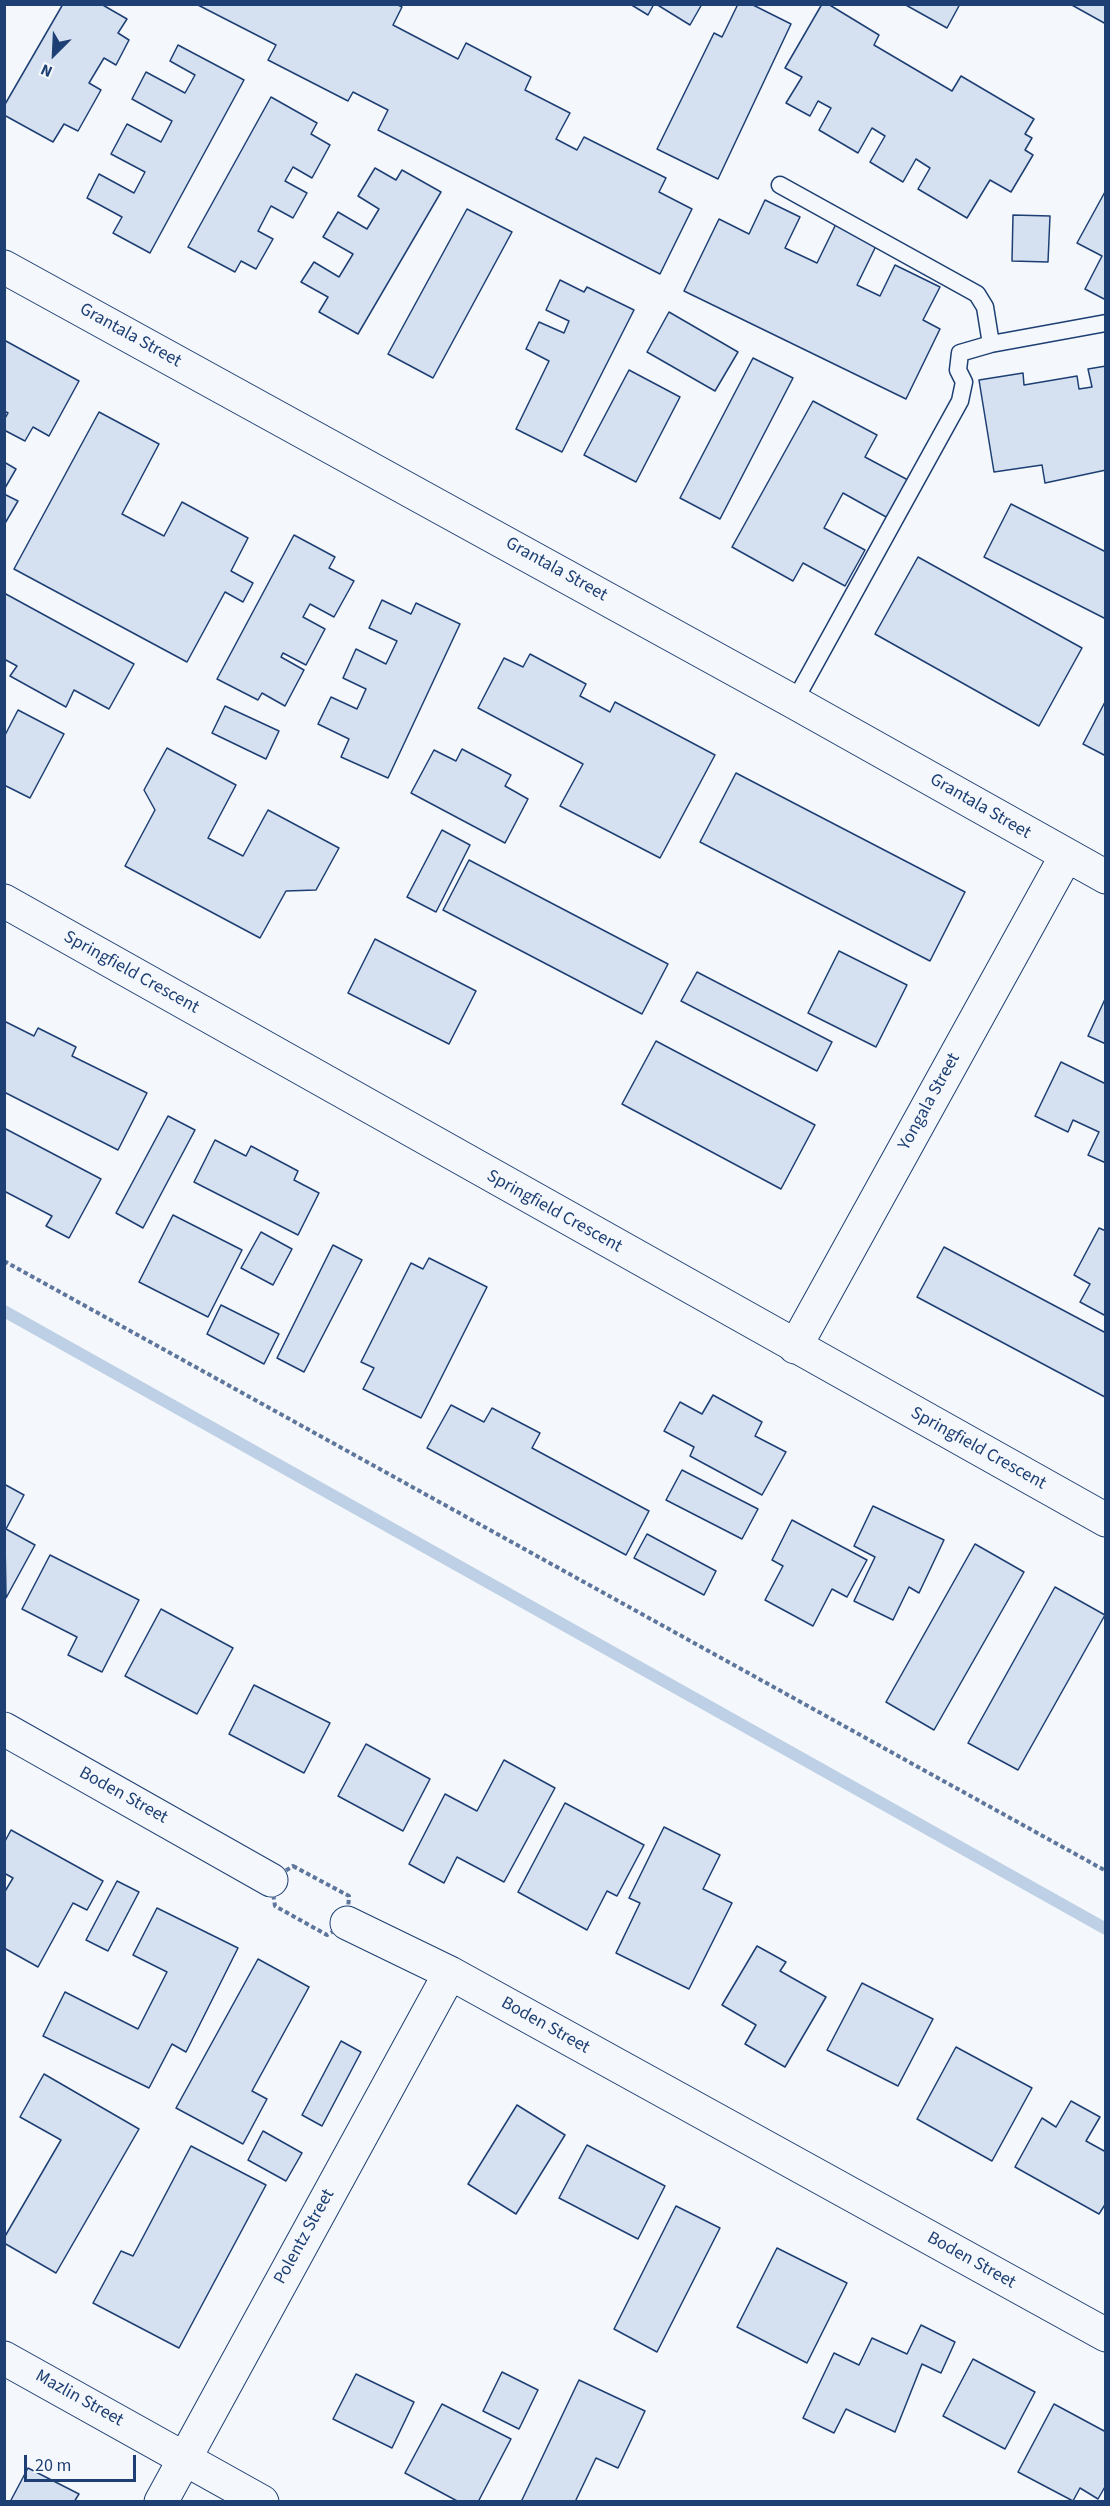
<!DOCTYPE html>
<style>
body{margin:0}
#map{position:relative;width:1110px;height:2506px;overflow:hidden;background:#f4f7fb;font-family:"Source Sans 3",sans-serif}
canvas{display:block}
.frame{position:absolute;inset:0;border:6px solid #1d3f73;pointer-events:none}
.north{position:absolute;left:24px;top:24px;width:60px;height:60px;-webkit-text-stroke:4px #f4f7fb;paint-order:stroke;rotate:204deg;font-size:16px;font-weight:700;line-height:24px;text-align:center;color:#1d3f73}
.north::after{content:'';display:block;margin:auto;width:21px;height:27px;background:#1d3f73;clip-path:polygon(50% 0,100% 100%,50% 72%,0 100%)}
.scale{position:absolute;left:24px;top:2455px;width:112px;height:27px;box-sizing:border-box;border:3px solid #1d3f73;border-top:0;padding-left:8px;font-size:18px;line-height:21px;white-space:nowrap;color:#1d3f73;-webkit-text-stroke:4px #f4f7fb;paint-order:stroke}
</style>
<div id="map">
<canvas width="1110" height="2506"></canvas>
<div class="frame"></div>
<div class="north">N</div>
<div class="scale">20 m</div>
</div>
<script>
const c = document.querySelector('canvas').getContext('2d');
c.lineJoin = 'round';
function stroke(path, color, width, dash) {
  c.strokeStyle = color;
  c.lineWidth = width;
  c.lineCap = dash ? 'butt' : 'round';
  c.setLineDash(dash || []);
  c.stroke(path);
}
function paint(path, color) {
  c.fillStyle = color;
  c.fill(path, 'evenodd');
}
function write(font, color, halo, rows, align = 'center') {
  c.font = font + ' "Source Sans 3",sans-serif';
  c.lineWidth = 4.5;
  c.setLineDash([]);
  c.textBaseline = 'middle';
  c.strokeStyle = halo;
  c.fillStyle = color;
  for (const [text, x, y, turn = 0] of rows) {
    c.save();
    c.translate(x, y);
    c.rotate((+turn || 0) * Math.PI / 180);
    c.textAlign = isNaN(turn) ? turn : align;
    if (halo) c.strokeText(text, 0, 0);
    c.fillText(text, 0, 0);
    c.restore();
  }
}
const stream = new Path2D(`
 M 4,1311 L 1106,1929`);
const building = new Path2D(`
 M 63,4 L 101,4 L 127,19 L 118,33 L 129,40 L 116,65 L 104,58 L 89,83 L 101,90 L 78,131 L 64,124 L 53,142 L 4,115 L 4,106 Z
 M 196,4 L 396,4 L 402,7 L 393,25 L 458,59 L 466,43 L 531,77 L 525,90 L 570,113 L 556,139 L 577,150 L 584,137 L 666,178 L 659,192 L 692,209 L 660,274 L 378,130 L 388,110 L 353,92 L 348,101 L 268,60 L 276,45 Z
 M 630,4 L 654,4 L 648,15 Z
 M 656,4 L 702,4 L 690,25 Z
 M 738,4 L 751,4 L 791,24 L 718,179 L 657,149 L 714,33 L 722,37 Z
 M 822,4 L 828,4 L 879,35 L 874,45 L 952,91 L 961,76 L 1034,119 L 1025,134 L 1032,138 L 1025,150 L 1033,155 L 1011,192 L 990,180 L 967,218 L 918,189 L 930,168 L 916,159 L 903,182 L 870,162 L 885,136 L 872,128 L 858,153 L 819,130 L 831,108 L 818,101 L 810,116 L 786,103 L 802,77 L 785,68 Z
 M 904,4 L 960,4 L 947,28 Z
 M 1070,4 L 1106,4 L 1106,24 Z
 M 178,45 L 244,80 L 150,253 L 113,233 L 122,217 L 87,198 L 99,174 L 134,193 L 145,172 L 111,154 L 127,124 L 161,142 L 172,121 L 132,99 L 146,72 L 185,93 L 195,75 L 170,61 Z
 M 271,97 L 317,123 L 311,134 L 330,145 L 312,178 L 293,167 L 285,181 L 307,193 L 293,218 L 271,206 L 258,231 L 273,239 L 256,269 L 241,261 L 235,272 L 188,247 Z
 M 375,168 L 396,180 L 402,170 L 441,192 L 358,334 L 319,312 L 328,297 L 301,282 L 314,262 L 339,277 L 353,254 L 323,237 L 338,212 L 367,229 L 379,209 L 358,196 Z
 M 1106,190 L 1106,300 L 1085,289 L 1102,256 L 1077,243 Z
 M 765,200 L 800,217 L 785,248 L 817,263 L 836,224 L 877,244 L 857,285 L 880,296 L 895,265 L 940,287 L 923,320 L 940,329 L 906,399 L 684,291 L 719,219 L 749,234 Z
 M 467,209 L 512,232 L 433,378 L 388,354 Z
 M 1013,215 L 1050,216 L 1048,262 L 1012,261 Z
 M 560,280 L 584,292 L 587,287 L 634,310 L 562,452 L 516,429 L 549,361 L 526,349 L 539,322 L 564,333 L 569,321 L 546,310 Z
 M 669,312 L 738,352 L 715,391 L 647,352 Z
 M 4,340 L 79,381 L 49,436 L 33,427 L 25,441 L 4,430 L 4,420 L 8,413 L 4,411 Z
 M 753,358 L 793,378 L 720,519 L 680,498 Z
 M 1106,366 L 1106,470 L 1045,483 L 1042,465 L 994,472 L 979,380 L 1023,373 L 1024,385 L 1077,376 L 1079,389 L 1092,387 L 1088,369 Z
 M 629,370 L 680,397 L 636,482 L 584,455 Z
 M 813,401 L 877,435 L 865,457 L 908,480 L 888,518 L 843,493 L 824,528 L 865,550 L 845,586 L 803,563 L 793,581 L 732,547 Z
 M 99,412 L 159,444 L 122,514 L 164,536 L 182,502 L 248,538 L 231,571 L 253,583 L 243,602 L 225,592 L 187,662 L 14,569 Z
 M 4,462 L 16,469 L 5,488 L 4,488 Z
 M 4,494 L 18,501 L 4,525 Z
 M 1011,504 L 1106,552 L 1106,619 L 984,557 Z
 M 294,535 L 335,557 L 329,568 L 354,581 L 334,617 L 310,604 L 303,617 L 325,629 L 306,665 L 283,653 L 281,657 L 304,670 L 285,706 L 262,693 L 258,700 L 217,679 Z
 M 918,557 L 1082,648 L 1039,726 L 875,634 Z
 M 4,593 L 134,664 L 109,709 L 74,690 L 66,707 L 10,676 L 17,666 L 4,659 Z
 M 382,600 L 411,614 L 416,603 L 460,624 L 388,778 L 341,757 L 349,739 L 318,724 L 331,697 L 357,709 L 366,689 L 343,678 L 356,649 L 386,664 L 397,641 L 369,628 Z
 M 530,654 L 586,684 L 580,696 L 610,712 L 615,702 L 715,755 L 660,858 L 560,806 L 583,764 L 478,708 L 504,658 L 523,667 Z
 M 1106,700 L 1106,756 L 1083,744 Z
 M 225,706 L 279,731 L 266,759 L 212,733 Z
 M 18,710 L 64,734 L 30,798 L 4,785 L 4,737 Z
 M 167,748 L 236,785 L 208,838 L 243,856 L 268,810 L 339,848 L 316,890 L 286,891 L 260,938 L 125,866 L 155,810 L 144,790 Z
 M 462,749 L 511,775 L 505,786 L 528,799 L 505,843 L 411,793 L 434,750 L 456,761 Z
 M 736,773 L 965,892 L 930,961 L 700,842 Z
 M 442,830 L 470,845 L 436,912 L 407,897 Z
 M 469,860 L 668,964 L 642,1014 L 443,910 Z
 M 375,939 L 476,991 L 449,1044 L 348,993 Z
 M 839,951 L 907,985 L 876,1047 L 808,1013 Z
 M 697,972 L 832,1042 L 817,1071 L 681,1001 Z
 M 1106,997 L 1106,1044 L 1088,1036 Z
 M 4,1021 L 34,1036 L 38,1028 L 76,1047 L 72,1056 L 147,1093 L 118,1150 L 4,1092 Z
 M 656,1041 L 815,1125 L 781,1189 L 622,1104 Z
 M 1061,1062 L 1106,1084 L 1106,1163 L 1088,1155 L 1099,1132 L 1073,1120 L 1068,1132 L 1035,1116 Z
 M 168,1116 L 195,1130 L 143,1228 L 116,1213 Z
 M 4,1128 L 101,1179 L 69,1238 L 46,1226 L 52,1216 L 4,1191 Z
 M 215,1140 L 246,1156 L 251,1146 L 298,1171 L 294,1180 L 319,1193 L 298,1235 L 194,1182 Z
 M 173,1215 L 242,1250 L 208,1317 L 139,1282 Z
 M 1099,1228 L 1106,1231 L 1106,1316 L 1080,1302 L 1090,1284 L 1074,1275 Z
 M 261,1232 L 292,1249 L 273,1285 L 241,1268 Z
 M 333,1245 L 362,1260 L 304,1372 L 277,1358 Z
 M 944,1247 L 1106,1333 L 1105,1397 L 917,1297 Z
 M 429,1258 L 487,1287 L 421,1418 L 363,1389 L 374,1368 L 361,1362 L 411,1263 L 423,1269 Z
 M 221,1305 L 279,1334 L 264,1364 L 207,1334 Z
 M 713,1395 L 762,1422 L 755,1436 L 786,1452 L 762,1495 L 690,1456 L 694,1447 L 664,1431 L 680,1402 L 702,1414 Z
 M 451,1405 L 484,1422 L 492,1408 L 540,1433 L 532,1448 L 649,1511 L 626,1555 L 427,1448 Z
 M 682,1470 L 758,1509 L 742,1539 L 666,1500 Z
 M 4,1484 L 24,1495 L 6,1529 L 35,1545 L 6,1598 Z
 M 873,1506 L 944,1540 L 919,1593 L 909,1587 L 893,1620 L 854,1601 L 875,1557 L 854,1546 Z
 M 792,1520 L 867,1560 L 847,1597 L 832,1589 L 813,1626 L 765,1600 L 783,1566 L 772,1560 Z
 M 647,1534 L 716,1571 L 704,1595 L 634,1558 Z
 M 975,1544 L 1024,1572 L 934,1730 L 886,1702 Z
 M 50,1555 L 139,1600 L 102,1672 L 68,1655 L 77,1637 L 22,1609 Z
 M 1055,1587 L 1105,1615 L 1018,1770 L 968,1743 Z
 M 161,1609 L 233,1648 L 197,1714 L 125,1676 Z
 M 254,1685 L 330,1723 L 304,1773 L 229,1734 Z
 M 366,1744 L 430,1779 L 403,1831 L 338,1796 Z
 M 504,1760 L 555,1788 L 504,1882 L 457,1857 L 444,1883 L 409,1864 L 445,1794 L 477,1811 Z
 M 565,1803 L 644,1845 L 617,1896 L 607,1891 L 587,1930 L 518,1892 Z
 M 664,1827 L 720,1855 L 703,1889 L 732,1903 L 689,1989 L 616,1953 L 640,1903 L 629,1898 Z
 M 11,1830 L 103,1881 L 87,1910 L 73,1903 L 38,1967 L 4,1948 L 4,1893 L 13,1878 L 4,1873 L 4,1843 Z
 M 117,1881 L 139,1892 L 108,1951 L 86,1940 Z
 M 157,1908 L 238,1948 L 186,2052 L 172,2044 L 149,2088 L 43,2036 L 65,1992 L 138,2029 L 167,1972 L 133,1955 Z
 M 757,1946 L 786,1962 L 780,1971 L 826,1997 L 785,2067 L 745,2044 L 756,2025 L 722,2005 Z
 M 258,1959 L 309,1987 L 252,2091 L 267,2099 L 243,2144 L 176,2108 Z
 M 862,1983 L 933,2019 L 898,2086 L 827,2050 Z
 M 341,2041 L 361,2052 L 322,2126 L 302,2115 Z
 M 956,2047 L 1032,2088 L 992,2161 L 917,2119 Z
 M 44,2074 L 139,2129 L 56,2273 L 4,2243 L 4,2238 L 61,2140 L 20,2117 Z
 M 1071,2101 L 1100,2117 L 1086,2141 L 1106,2152 L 1106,2203 L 1099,2214 L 1015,2167 L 1042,2118 L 1056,2127 Z
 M 517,2105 L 565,2135 L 516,2214 L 468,2184 Z
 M 263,2131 L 302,2153 L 286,2181 L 248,2160 Z
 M 587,2145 L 665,2186 L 638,2239 L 559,2198 Z
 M 191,2146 L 266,2185 L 179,2348 L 93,2303 L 121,2251 L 133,2256 Z
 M 676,2206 L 720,2228 L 657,2352 L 614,2329 Z
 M 777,2248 L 847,2283 L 807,2363 L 737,2327 Z
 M 921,2325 L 955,2342 L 941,2373 L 922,2364 L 895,2432 L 846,2409 L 834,2433 L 803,2418 L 834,2353 L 859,2365 L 872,2338 L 907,2354 Z
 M 973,2359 L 1035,2392 L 1005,2449 L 943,2416 Z
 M 502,2372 L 538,2390 L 519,2429 L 483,2411 Z
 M 356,2374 L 414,2402 L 392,2448 L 333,2419 Z
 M 579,2380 L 645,2411 L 618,2468 L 596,2458 L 575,2502 L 521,2502 Z
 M 442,2404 L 511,2439 L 478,2502 L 459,2502 L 405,2473 Z
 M 1054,2404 L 1106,2432 L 1106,2485 L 1098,2499 L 1080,2488 L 1073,2501 L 1018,2472 Z
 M 28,2468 L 79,2494 L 74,2502 L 10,2502 Z`);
const path = new Path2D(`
 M 4,1261 L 1106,1871
 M 293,1866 L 349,1896 L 347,1923 L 327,1935 L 275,1906 L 271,1880 Z`);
const lane = new Path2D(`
 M 780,185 L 977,294 L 985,307 L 991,344 L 960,353 L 958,370 L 964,382 L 960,401 L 794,702
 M 991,344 L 1106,323`);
const street = new Path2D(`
 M 4,267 L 794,702 L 1106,877
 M 4,901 L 1106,1520
 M 795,1347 L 1066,856
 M 4,1729 L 271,1880
 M 347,1923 L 450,1973 L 1106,2335
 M 4,2358 L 262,2502
 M 161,2502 L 450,1973`);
const streetNames = [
 ["Grantala Street",130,336,29],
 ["Grantala Street",556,570,29],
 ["Grantala Street",980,807,30],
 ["Springfield Crescent",131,973,29],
 ["Yongala Street",930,1102,-61],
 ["Springfield Crescent",554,1212,29],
 ["Springfield Crescent",978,1449,29],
 ["Boden Street",123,1796,29],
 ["Boden Street",545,2026,29],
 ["Polentz Street",305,2237,-61],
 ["Boden Street",971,2261,29],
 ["Mazlin Street",79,2399,29]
];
stroke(stream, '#bed0e5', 12);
paint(building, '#d5e0f0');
stroke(building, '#1d3f73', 1.5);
stroke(lane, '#1d3f73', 19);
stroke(street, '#1d3f73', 35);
stroke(path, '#5e769c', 4, [4.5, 3]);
stroke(lane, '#f4f7fb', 16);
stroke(street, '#f4f7fb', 33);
write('18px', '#1d3f73', '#f4f7fb', streetNames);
</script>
